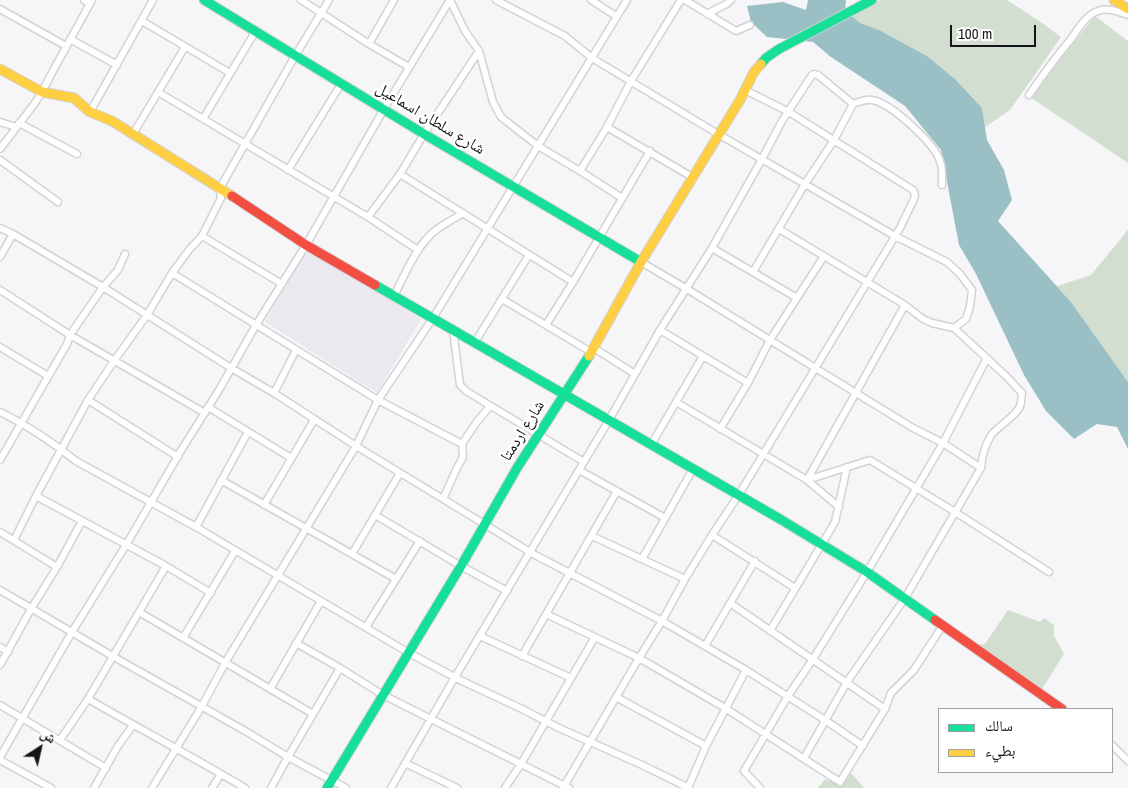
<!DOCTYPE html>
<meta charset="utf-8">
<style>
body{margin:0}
#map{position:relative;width:1128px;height:788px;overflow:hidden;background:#f6f5f7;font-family:"Archivo Narrow","Noto Naskh Arabic",sans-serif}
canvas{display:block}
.legend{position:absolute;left:938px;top:708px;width:175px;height:65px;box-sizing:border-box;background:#fff;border:1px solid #a1a1a2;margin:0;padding:6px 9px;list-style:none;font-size:15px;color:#151416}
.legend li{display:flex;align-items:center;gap:10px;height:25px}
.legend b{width:25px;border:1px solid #a1a1a2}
.north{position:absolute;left:15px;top:723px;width:50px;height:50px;-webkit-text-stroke:4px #fff;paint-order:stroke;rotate:35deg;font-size:14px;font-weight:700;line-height:20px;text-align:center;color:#151416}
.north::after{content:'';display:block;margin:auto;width:18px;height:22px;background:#151416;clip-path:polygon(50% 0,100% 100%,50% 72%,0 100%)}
.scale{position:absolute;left:950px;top:25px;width:86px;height:22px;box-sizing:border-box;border:2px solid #151416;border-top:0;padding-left:6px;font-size:15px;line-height:18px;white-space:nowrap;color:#151416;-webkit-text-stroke:4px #fff;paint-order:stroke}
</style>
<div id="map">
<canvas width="1128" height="788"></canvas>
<ul class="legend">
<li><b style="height:6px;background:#16e098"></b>سالك</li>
<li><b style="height:6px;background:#ffcf43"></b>بطيء</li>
</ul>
<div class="north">ش</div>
<div class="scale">100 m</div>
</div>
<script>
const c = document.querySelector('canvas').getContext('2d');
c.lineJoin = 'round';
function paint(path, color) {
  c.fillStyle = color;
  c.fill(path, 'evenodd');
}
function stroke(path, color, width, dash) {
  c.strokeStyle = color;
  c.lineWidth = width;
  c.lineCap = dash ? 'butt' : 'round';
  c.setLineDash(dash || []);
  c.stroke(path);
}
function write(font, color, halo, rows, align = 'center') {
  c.font = font + ' "Archivo Narrow","Noto Naskh Arabic",sans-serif';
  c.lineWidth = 5;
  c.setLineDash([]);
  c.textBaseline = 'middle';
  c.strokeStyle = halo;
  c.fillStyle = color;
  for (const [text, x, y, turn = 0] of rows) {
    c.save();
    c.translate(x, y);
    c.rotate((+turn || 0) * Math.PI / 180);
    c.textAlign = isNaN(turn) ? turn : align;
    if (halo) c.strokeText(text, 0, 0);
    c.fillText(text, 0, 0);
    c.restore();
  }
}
const built = new Path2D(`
 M 307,249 L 421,319 L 377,393 L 265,322 Z`);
const green = new Path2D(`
 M 880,0 L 1007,0 L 1042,23 L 1061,37 L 1010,110 L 985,127 L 982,108 L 955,79 L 927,56 L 879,30 L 860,23 L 851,15 Z
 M 1095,16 L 1128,41 L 1128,163 L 1030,97 Z
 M 1128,229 L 1128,382 L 1071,302 L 1057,286 L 1091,275 L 1124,235 Z
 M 1008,610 L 1040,622 L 1044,618 L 1054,625 L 1054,636 L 1064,654 L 1042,689 L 976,645 L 985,644 Z
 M 851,773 L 864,788 L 818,788 L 825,779 L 829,782 L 827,779 L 844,782 Z`);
const water = new Path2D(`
 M 808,0 L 846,0 L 845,10 L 860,23 L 879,30 L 927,56 L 955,79 L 982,108 L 987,140 L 1004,170 L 1012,200 L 998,221 L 1071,302 L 1128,382 L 1128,449 L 1117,427 L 1097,424 L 1074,439 L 1046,411 L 1024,375 L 976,274 L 959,245 L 941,150 L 905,106 L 831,57 L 813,42 L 767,37 L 751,22 L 747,6 L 783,2 L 806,10 Z`);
const street = new Path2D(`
 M 84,0 L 90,4
 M 301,0 L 369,44 L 409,67
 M 450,0 L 465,31 L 479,51 L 493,102 L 501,117 L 538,146 L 580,171 L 622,198
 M 496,0 L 565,36 L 592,58 L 718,134 L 895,236 L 947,262 L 960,274 L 972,290 L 970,306 L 966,319 L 954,328 L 932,323 L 923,319 L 905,305 L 779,229
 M 591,0 L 616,16
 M 685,0 L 736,31 L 750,25
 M 0,9 L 66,46
 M 707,14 L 728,3 L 731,0
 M 142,21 L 230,73
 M 70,39 L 117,65
 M 369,44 L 394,0
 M 158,92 L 368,217 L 418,250
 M 1029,95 C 1042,76 1056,57 1071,39 C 1078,29 1086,15 1098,11 C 1107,7 1119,12 1128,15
 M 90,112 L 153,0
 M 203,119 L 255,32
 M 0,122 L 16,127
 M 19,123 L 77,154
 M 607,127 L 692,177
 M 133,134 L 185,47
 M 0,149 L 35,103 L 42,92 L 54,69 L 92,0
 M 0,160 L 58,202
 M 288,170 L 341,84
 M 580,171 L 607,127 L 631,81 L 681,0
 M 400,174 L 573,282
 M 368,217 L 400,174 L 424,134 L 479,51
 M 0,228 L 13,234 L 103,287 L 231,368 L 274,393 L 356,446 L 535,555 L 662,621 L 746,670 L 825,720 L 863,746
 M 202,236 L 282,284
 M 712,248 L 797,298
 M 0,257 L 13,234
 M 641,262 L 687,289 L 856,393 L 913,428 L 943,443 L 981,468
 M 753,272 L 805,184 L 834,140 L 853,104
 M 172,273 L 378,400 L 462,444
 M 0,290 L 70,335 L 205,413
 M 394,296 C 404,276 418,243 436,230 C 444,224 454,219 463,213
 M 502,299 L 591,352
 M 546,325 L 573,282 L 650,151
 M 453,329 L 460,385 L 466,391 L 584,462
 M 660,330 L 748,383
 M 475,342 L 529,255
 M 0,347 L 48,376
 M 594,348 L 635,374
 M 274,393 L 296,350
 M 88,400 L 178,457
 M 676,402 L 807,480 L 870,460 L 955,512 L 1049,572
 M 208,407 L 291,458
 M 0,412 C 27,425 52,442 76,461 L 196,527 L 409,653 L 462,681 L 520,708 L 559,728 L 642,765 L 689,788
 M 720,429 L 748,383 L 770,340 L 824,256
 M 651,445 L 703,356
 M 0,460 L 67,344 L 70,335 L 103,287 L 118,270 L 125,254
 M 579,470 L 665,518
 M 221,480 L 396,579
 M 36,496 L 166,566 L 211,593
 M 443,499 L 457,468 L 463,457 L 462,444 L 476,423 L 490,406
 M 264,505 L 314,420
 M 839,507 L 807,480 L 905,305
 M 375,515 L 461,566 L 507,591
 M 196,527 L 248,432
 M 0,532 L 57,567
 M 712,535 L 795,588
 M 592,536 L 685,579
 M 14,540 L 36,496 L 88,400 L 114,361 L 147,315 L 172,273 L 189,250 L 202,236 L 221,198 L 220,188 L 295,56 L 329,0
 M 352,554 L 400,473
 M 642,559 L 693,469
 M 0,590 L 114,657 L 247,732 L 288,757 L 346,788
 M 730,603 L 885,709
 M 139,612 L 313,714
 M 546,614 L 639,658 L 725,708 L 840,782 L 885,709 L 891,693 L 914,670 L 943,625
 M 366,627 L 420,541
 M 770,631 L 835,522 L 847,467
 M 480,636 L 571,678
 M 183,638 L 235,551
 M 296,643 L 340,668 L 383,695 L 569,788
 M 705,646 L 755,561
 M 0,647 L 8,652
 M 522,656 L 617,491
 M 0,665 L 31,609 L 57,567 L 82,521
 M 270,689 L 321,601
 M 616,697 L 706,746
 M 88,699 C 140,729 193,757 245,788
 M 0,705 L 106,768
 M 60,740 L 88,699 L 166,566
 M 1112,745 L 1128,761
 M 0,757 L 72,632 L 126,545 L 182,449 L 219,390 L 256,325 L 306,245 L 384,109 L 450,0
 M 804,758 L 847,682 L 905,598 L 981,468 C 982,456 985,444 992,434 C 1000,425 1017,415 1020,406 C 1022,402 1021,397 1022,393 L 1006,376 L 954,328
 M 0,760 L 51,788
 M 405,763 L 457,788
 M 94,788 L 118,746 L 133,725
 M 152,788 L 202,706 L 225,663 L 356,446 L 378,400 L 433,318 L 627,0
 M 212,788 L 221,774
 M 271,788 L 288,757 L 340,668
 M 391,788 L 455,677 L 609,420 L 660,330 L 712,248 L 762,159 L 782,121 L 812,75 L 814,74 L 818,75 L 853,104 C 859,102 866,99 872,100 C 891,103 934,143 940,161 C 943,169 942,177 942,185
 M 505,788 L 521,764 L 595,637
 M 563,788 L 639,658 L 662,621 L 685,579 L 712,535 L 738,496 L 900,228 L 914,199 L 915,195 L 913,190 L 789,112 L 745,90
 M 688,788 L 706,746 L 746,670
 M 760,788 L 744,771 L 788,696 L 813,659 L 867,572 L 943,443 L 987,358`);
const fast = new Path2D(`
 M 204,0 L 424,134 L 641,262
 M 761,64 L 766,58 L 779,49 L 872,0
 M 375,285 L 780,519 L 867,572 L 935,620
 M 327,788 L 461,566 L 517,468 L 589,356`);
const slow = new Path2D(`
 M 1114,0 L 1128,9
 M 0,69 L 42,92 L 74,98 L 90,112 L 112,121 L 232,196
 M 589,356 L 641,262 L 740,100 L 754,72 L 761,64`);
const jam = new Path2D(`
 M 232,196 L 306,245 L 375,285
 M 935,620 L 1062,709`);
const streetNames = [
 ["شارع سلطان اسماعيل",430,119,31],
 ["شارع اردمتا",523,431,-58]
];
paint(built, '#ece8f0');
paint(green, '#d2decf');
paint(water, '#9ac0c6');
stroke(street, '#d3d2d4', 9);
stroke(fast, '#d3d2d4', 11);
stroke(slow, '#d3d2d4', 11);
stroke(jam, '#d3d2d4', 11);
stroke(street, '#fefefe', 6);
stroke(fast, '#16e098', 9);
stroke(slow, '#ffcf43', 9);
stroke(jam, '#f24e42', 9);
write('16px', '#151416', '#fff', streetNames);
</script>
